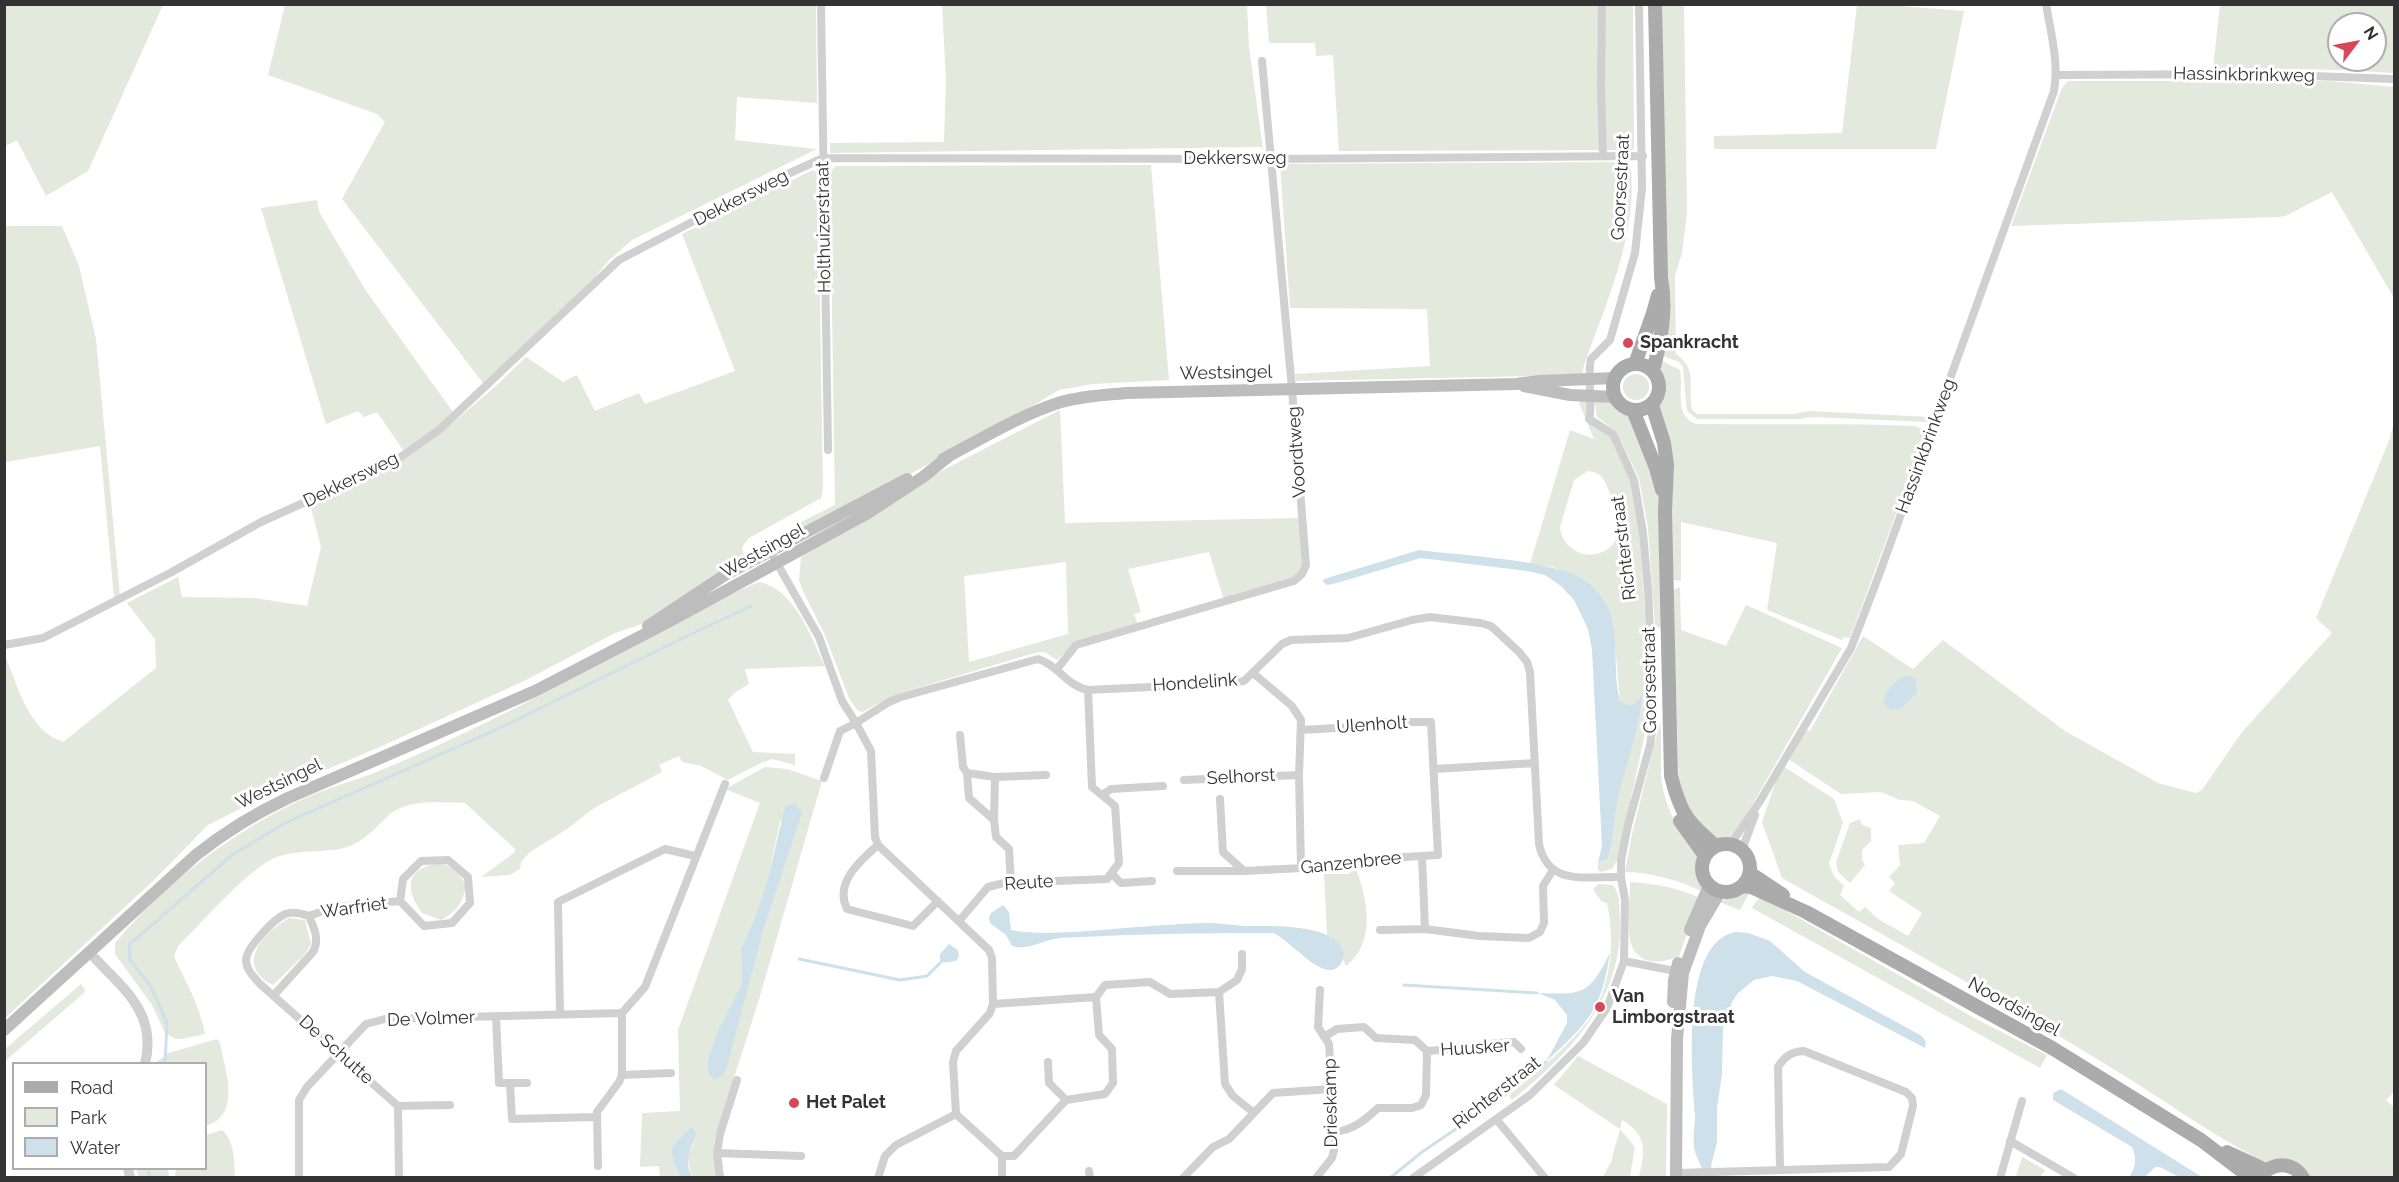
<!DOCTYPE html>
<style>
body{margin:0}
#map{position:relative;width:2399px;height:1182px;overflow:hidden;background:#fff;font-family:Raleway,sans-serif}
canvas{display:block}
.frame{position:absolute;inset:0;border:6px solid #333;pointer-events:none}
.legend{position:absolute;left:12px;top:1062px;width:195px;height:108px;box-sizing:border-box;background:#fff;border:2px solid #adadad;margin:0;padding:8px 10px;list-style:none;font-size:18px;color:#333}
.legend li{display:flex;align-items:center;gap:12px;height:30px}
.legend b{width:30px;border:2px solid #adadad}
.north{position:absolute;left:2327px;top:12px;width:60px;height:60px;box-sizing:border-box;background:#fff;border:2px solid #adadad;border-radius:50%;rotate:58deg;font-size:16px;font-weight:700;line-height:24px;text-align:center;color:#333}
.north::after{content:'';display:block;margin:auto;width:21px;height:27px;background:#d84759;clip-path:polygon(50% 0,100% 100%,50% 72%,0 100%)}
</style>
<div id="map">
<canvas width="2399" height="1182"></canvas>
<div class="frame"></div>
<ul class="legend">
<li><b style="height:8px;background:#ababab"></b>Road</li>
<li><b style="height:16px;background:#e3e9dd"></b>Park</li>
<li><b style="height:16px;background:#cee1ea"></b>Water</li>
</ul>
<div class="north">N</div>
</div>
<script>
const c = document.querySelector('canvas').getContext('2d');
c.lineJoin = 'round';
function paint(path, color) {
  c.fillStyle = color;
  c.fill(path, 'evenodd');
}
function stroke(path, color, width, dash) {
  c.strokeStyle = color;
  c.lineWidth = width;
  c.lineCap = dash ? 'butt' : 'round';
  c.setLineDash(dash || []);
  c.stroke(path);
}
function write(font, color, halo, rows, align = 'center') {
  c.font = font + ' Raleway,sans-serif';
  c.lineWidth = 6;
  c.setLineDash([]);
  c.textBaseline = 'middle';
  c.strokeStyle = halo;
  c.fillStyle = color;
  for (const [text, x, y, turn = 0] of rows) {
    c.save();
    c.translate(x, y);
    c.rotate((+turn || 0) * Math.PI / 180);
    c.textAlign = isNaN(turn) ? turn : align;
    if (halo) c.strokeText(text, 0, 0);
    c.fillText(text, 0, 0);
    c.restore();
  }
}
const green = new Path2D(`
 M 4,5 L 163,5 L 88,171 L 46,196 L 17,140 L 5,146 Z
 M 285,5 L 816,5 L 817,103 L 737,97 L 735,140 L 817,149 L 632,240 L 609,260 L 595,277 L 483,383 L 342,199 L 385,122 L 377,114 L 268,75 Z
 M 942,5 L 1247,5 L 1249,47 L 1263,150 L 1261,147 L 830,153 L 830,143 L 944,142 L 946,79 Z
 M 1266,5 L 1633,5 L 1634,148 L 1632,150 L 1339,151 L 1333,55 L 1316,56 L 1315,43 L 1269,43 Z
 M 1662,5 L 1684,5 L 1687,213 L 1682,253 L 1675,276 L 1676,354 C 1699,370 1687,387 1692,410 L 1697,414 L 1794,414 L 1810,411 L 1930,417 L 1928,422 L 1812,417 L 1800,419 L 1697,419 L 1687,411 L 1683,367 L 1679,362 L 1660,355 Z
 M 1857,5 L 1888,5 L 1964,11 L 1936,149 L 1714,149 L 1714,136 L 1842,133 Z
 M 2220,5 L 2394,5 L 2394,73 L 2344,70 L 2213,68 ZM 2339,24 L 2375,24 L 2375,60 L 2339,60 Z
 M 2068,81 L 2330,81 L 2394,87 L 2394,298 L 2332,192 L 2285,216 L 2278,217 L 2011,226 L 2062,88 Z
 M 1630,162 C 1640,229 1606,304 1584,365 L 1582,375 L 1296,381 L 1295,374 L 1430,366 L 1427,309 L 1290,308 L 1280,164 Z
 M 1151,165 L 1169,380 L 1093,384 L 1059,390 L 990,431 L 800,533 L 795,525 L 835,505 L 830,172 L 836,166 Z
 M 813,170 L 818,173 L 823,490 L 821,498 L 749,538 L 742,547 L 745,561 L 652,620 L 613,634 L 524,681 L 382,746 L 269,794 L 208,825 L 154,880 L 5,1018 L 4,653 C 18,685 27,730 63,742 L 156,668 L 155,639 L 127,603 L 178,577 L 182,597 L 254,598 L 307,606 L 321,547 L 310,504 L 441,433 L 497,385 L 526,357 L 563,382 L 577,375 L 595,411 L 639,393 L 645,404 L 735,371 L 682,234 Z
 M 317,200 L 319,212 L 366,291 L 453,412 L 432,431 L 403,450 L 377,412 L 364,417 L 358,411 L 326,424 L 261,208 Z
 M 4,226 L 62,226 L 79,266 L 96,339 L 120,596 L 114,598 L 100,446 L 5,462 Z
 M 1659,359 L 1680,370 C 1684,389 1673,415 1696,424 C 1769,425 1841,423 1914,426 L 1927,430 L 1850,638 L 1844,637 L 1842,640 L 1767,610 L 1777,543 L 1681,522 L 1681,581 L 1674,580 L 1658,407 L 1664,389 Z
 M1623 387a13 13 0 1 1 26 0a13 13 0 1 1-26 0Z
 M 1580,399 L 1586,399 L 1588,416 L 1613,439 L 1627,470 L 1637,504 L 1643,581 L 1649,687 L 1648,719 L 1618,859 L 1612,869 L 1601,872 L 1598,870 L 1598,862 L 1608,859 C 1614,840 1614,823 1617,804 C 1623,767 1640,733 1643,695 L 1634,704 L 1627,705 L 1620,701 L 1613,622 L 1600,595 L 1585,580 L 1553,567 L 1530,564 L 1570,430 L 1594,439 L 1579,403 ZM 1588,471 C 1593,472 1597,472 1601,476 C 1608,483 1619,518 1619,529 C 1618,549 1595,560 1578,552 C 1567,547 1561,538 1560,527 L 1574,480 Z
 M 1594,399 L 1614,402 L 1632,416 L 1659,490 L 1663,628 L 1655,627 L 1648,528 L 1639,478 L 1616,431 L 1597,417 Z
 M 1060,410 L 1065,523 L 1299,518 L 1304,565 L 1296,577 L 1224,600 L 1209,552 L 1128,569 L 1141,612 L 1134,614 L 1138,624 L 1075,643 L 1057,660 L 1045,652 L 1038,652 L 900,693 L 862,712 L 857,710 L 849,698 L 825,635 L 803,591 L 799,580 L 801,557 L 916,484 ZM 1066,562 L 1068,634 L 969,662 L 964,576 Z
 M 2394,422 L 2394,1092 L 2386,1100 L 2394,1107 L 2394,1177 L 2307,1177 L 2270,1162 L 2262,1161 C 2208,1133 2159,1096 2107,1065 C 2000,1000 1891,939 1782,878 L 1762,822 L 1778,775 L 1783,766 L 1834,799 L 1843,823 L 1829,864 L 1834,876 L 1844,886 L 1840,895 L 1859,912 L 1865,907 L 1878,919 L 1908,936 L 1922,913 L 1889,891 L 1895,883 L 1889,877 L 1900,865 L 1898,845 L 1924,843 L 1940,816 L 1913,801 L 1900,800 L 1881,792 L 1841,794 L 1788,759 L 1805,730 L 1810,731 L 1863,636 L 1913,669 L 1943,640 L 2065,731 L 2158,783 L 2196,793 L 2202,790 L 2242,732 L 2332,633 L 2316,618 L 2390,438 ZM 1907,675 L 1915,696 L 1908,700 L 1888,689 L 1896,681 Z
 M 759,582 C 795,589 810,636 825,666 L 745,669 L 749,684 L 734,693 L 728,700 L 753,752 L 795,754 L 795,765 L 772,759 L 759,764 L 728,780 L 701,766 L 682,762 L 679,756 L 659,765 L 662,772 L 594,808 L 567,829 L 530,852 L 521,862 L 520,869 L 510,875 L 481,877 L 514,853 L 515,849 L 465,803 C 440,803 409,798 389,815 C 378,825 368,837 354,844 C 334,855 301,848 277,857 C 249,867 202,923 178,946 L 174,957 C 186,982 200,1006 205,1034 L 181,1039 L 176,1039 L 165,1033 L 152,1005 L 115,954 L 115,943 C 165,884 230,833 301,800 C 322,790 346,783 369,775 C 406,760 444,743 481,725 C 575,681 663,622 759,582 Z
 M 1680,587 L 1681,630 L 1726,646 L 1746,605 L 1842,648 L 1736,833 L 1727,840 L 1717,838 L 1690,817 L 1679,792 L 1673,590 Z
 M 1660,722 C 1662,739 1661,756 1661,774 C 1663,806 1678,829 1697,854 C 1696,865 1697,873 1704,882 L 1701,891 C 1675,879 1653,873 1625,872 L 1632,834 Z
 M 765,767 L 787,769 L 822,781 L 760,996 L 714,1141 L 716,1177 L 692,1177 L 687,1157 L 694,1143 L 683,1134 L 671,1148 L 673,1161 L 681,1177 L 660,1177 L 659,1166 L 640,1167 L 642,1113 L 680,1111 L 678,1030 L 760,803 L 725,789 ZM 801,818 L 764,928 L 736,1028 L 719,1029 L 742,983 L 741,948 L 754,920 L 768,878 L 780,821 Z
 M 1860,819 L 1862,825 L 1871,828 L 1871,841 L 1862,850 L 1862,860 L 1865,865 L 1850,883 L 1838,872 L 1836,862 L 1850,823 Z
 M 441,863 C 453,868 460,874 466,885 C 463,903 456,912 441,920 L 422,913 C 404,888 406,867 441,863 Z
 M 1356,869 C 1368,901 1376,942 1346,966 C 1340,954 1343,942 1327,935 L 1324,874 L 1348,874 Z
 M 1630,882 C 1655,884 1677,887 1700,898 L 1679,956 C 1663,964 1639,966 1631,944 C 1627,933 1630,896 1630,882 Z
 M 1598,884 L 1613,885 C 1621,895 1619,908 1620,920 C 1623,998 1570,1054 1512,1100 L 1509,1095 C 1533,1076 1576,1040 1592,1015 C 1612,983 1615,939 1607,903 L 1601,901 L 1593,889 Z
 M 1750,892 L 1740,910 L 1719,902 L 1733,895 Z
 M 1760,896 L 1976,1019 L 2047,1055 L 2040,1068 L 1752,908 Z
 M 289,918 L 305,920 L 311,944 L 305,954 L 273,985 C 234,965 263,933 289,918 Z
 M 81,984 L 85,990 L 84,993 L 5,1061 L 5,1049 Z
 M 217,1039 L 220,1043 C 225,1070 242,1115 206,1126 L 206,1064 L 155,1063 L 169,1053 Z
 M 1578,1056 L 1667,1104 L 1666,1177 L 1639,1177 C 1645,1151 1648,1136 1622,1120 L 1620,1129 L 1635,1147 L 1630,1177 L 1603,1177 L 1611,1162 L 1620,1129 L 1554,1085 Z
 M 222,1130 C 235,1142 234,1160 235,1177 L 175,1177 L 176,1169 L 206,1168 L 206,1135 Z
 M 2022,1157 L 2045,1170 L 2040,1177 L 2016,1177 Z
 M 136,1169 L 168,1169 L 169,1177 L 139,1177 Z`);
const water = new Path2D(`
 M 1419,550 C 1457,555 1558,560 1586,581 C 1599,590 1610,607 1613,623 C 1618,648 1613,675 1620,701 L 1627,705 L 1634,704 L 1643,694 C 1640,732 1624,766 1617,804 C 1614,822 1614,840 1608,859 L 1598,862 L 1602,846 L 1592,650 L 1588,629 L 1574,600 L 1561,586 L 1545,575 L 1527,571 L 1421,558 L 1333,584 L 1327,585 L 1323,582 L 1324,579 Z
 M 1907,675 L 1916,679 L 1917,694 C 1909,699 1906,705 1899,710 L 1890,709 L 1883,702 C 1886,689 1895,680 1907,675 Z
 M 795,804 L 802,812 L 801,818 L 764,928 L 726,1070 L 722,1076 L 714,1080 L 708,1072 L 708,1060 L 719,1029 L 742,983 L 741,948 L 754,920 L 768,878 L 784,811 L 787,805 Z
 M 1003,905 L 1009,912 L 1011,930 C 1032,934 1054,933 1075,932 C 1119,929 1163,924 1207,923 C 1219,923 1231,925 1244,926 C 1267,926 1330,923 1342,948 C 1345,954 1344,960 1340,965 C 1324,985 1290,939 1273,933 C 1202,933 1132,934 1061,938 C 1045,939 1028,951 1012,946 L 1006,935 L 990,923 L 989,918 L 991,913 Z
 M 1736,932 L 1748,933 L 1770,941 L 1805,972 L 1922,1036 L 1926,1042 L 1925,1048 L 1797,981 L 1772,976 L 1754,980 L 1738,993 L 1732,1002 L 1723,1028 L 1722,1074 L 1717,1108 L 1717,1142 L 1711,1166 L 1714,1177 L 1703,1177 C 1703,1167 1698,1161 1695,1152 C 1692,1142 1695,1126 1695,1115 C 1692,1073 1680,941 1736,932 Z
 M 949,944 L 958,950 L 959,956 L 956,961 L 940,963 L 940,954 Z
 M 1610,953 C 1601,1012 1588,1022 1546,1062 L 1567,1023 L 1567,1015 L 1555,1000 L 1538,993 C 1585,995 1589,994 1610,953 Z
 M 2061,1089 L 2202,1177 L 2179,1177 L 2160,1167 L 2155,1167 L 2145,1177 L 2129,1177 C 2136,1166 2137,1160 2132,1147 L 2053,1100 L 2053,1093 Z
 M 692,1127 L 696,1133 C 691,1153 683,1156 692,1177 L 681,1177 L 673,1161 L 671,1148 L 683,1134 Z`);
const stream = new Path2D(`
 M 799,959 L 900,980 L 927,976 L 940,963
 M 1404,985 L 1537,993
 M 165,1064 L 167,1023 L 151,987 L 130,960 L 129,945 L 232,855 L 285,823 L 502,727 L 683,638 L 751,606
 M 148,1168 L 150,1178
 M 1390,1178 L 1422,1152 L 1500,1099 L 1546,1062`);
const minor = new Path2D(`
 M 821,4 L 828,450
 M 1602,4 L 1601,88 L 1603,155
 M 2057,75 L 2259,74 L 2394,79
 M 774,558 L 819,637 L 842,701 L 856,723 L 840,731 L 824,778
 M 4,645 L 43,638 L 170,573 L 261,522 L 392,463 L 439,430 L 619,260 L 759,187 L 823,158 L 1271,159 L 1643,156
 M 1057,669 L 1076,645 L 1294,581 L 1302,574 L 1306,565 L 1292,389 L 1262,61
 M 1253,673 L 1292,706 L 1301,720 L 1299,775 L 1301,868
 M 1301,730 L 1353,727 L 1378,722 L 1431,722 L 1438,855 L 1422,856
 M 960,735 L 963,767 L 967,773 L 969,798 L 994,820
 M 1435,769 L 1535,763
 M 967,773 L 995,777 L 1046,775
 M 995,777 L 994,820 L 996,837 L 1009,849 L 1011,883
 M 1184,780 L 1299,775
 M 1102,795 L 1111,789 L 1163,786
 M 1220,799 L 1223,852 L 1244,871
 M 1731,844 L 1760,801 L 1851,648 L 1879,575 L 2054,91 C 2059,62 2051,34 2046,4
 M 878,845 C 860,861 834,883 847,909 L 913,926 L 938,901
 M 1742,850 L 1755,815
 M 448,860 L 468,877 L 470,903 L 452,923 L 424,926 L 400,901 L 403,879 L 421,861 Z
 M 1177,871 L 1244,871 L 1341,866 L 1368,859 L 1422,856 L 1425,929 L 1479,936 L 1529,938 L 1540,932 L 1544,923 L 1543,886 L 1553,870
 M 1112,874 L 1121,883 L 1152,881
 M 400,901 L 334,907 L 309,916 C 301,913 293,911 285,914 C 274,919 246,948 246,960 C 246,970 254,977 260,984 L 398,1106 L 450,1105
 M 959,921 L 988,887 L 1004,883 L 1107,879 L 1119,863 L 1115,806 L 1092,787 L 1088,690
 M 1380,930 L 1425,929
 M 1624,961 L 1675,971
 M 1219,992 L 1225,1084 L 1233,1096 L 1254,1113
 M 274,995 L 313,952 C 320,939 314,928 309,916
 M 993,1004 L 1096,997 L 1105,985 L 1150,982 L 1170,994 L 1219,992 L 1237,980 L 1242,969 L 1242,954
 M 560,1015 L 558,902 L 665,849 L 695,856
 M 496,1016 L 499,1083 L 510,1083 L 512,1119 L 596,1117
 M 1324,1037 L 1337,1029 L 1364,1027 L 1376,1038 L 1415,1040 L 1427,1051 C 1456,1049 1485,1043 1514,1042 L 1521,1049
 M 1048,1062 L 1049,1083 L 1066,1100
 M 622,1075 L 671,1073
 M 510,1083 L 527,1083
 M 398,1106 L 399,1178
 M 1497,1120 L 1545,1178
 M 1334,1132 C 1353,1130 1364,1121 1378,1108 L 1412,1108 L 1421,1105 L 1426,1095 L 1427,1051
 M 2010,1141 L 2074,1178
 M 717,1153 L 801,1156
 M 1002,1156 L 1014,1156 L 1066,1100 L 1105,1094 L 1113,1083 L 1112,1049 L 1099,1035 L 1096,997
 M 598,1166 L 597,1112 L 619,1082 L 622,1075 L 622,1013
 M 1089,1171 L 1090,1178
 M 1676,1173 L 1889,1167 L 1901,1154 L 1913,1106 L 1912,1098 L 1906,1092 L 1804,1051 C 1791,1052 1785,1056 1778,1067 L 1780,1169
 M 299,1178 L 299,1100 L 307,1087 L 366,1024 L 385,1019 L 622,1013 L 645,987 L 725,784
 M 720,1178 L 717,1153 L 720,1134 L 737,1080
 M 878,1178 L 885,1156 L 896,1145 L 956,1114
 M 1002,1178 L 1002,1156 L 956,1114 L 953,1062 L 956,1051 L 990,1013 L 993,1004 L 992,958 L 989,950 L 878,845 L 875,837 L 871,751 L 856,723 L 889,702 L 901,697 L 1038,659 C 1058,665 1067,686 1088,690 L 1232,683 L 1244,681 L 1282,644 L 1291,640 L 1348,638 L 1412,620 L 1430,617 L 1480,623 L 1491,626 L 1519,652 L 1527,662 L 1530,672 L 1539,844 C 1548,887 1587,876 1621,877
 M 1183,1178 L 1213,1147 L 1229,1139 L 1273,1093 L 1331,1089
 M 1316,1178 L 1332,1158 L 1335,1146 L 1329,1044 L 1318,1027 L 1320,990
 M 1413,1178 L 1530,1095 L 1583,1043 L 1607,1008 L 1624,961 L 1625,900 L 1621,877 L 1621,860 L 1628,825 L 1650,745 L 1654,719 L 1648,589 L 1643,533 L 1634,480 L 1613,434 L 1589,419 C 1593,410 1587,374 1591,359 L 1610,340 L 1635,253 L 1642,188 L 1639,4
 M 2000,1178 L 2022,1101`);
const tertiary = new Path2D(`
 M 89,952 C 121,987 158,1011 145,1064
 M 128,1168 L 130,1178`);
const secondary = new Path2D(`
 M 1524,386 L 1570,395 L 1615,397
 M 943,459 C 981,439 1020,415 1061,402 C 1082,396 1104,395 1126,393 L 1516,384 L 1540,381 L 1615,378
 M 648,626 L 725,575 L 907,479
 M 1690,930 L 1709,886
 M 1673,1002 L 1674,980 L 1678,963
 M 4,1030 L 196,855 C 225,832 254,814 288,798 L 535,691 L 672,620 L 868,513 L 923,477 L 949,456
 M 1676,1178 L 1677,1039 L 1683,973 L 1700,926 L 1720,892`);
const primary = new Path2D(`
 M1613 387a23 23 0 1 1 46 0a23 23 0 1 1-46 0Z
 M 1635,364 L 1653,313 L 1658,295
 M 1653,371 C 1661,339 1667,311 1661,278 L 1655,4
 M 1652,405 L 1664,443 L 1667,465 L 1665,511 L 1671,776 C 1680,812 1687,822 1716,846
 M 1633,410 L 1656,468 L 1662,490
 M 1680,821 L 1705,856
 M1702 868a24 24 0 1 1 48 0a24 24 0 1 1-48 0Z
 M 1750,873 L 1783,895
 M 1742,886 L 1751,887 L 1806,912 L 2052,1048 L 2201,1140 L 2251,1178
 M 2227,1152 L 2266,1170
 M 2261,1176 C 2273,1162 2293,1161 2303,1178`);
const markers = [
 [1628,343,6,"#d84759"],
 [1600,1007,6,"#d84759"],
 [794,1103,6,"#d84759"]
];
const streetNames = [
 ["Hassinkbrinkweg",2244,75,1],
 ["Dekkersweg",1235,159],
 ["Goorsestraat",1621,187,-87],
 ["Dekkersweg",741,198,-27],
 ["Holthuizerstraat",824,227,-91],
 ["Westsingel",1226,373,-1],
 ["Hassinkbrinkweg",1926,446,-70],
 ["Voordtweg",1297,452,-94],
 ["Dekkersweg",351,480,-26],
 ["Richterstraat",1624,548,-97],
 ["Westsingel",763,551,-29],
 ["Goorsestraat",1650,680,-91],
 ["Hondelink",1195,683,-4],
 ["Ulenholt",1372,725,-4],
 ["Selhorst",1241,777,-3],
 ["Westsingel",279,784,-26],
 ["Ganzenbree",1351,863,-6],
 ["Reute",1029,883,-4],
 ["Warfriet",354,908,-8],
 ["Noordsingel",2014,1007,29],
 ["De Volmer",431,1019,-2],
 ["Huusker",1475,1048,-4],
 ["De Schutte",336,1050,42],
 ["Richterstraat",1497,1093,-38],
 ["Drieskamp",1331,1103,-91]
];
const poiNames = [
 ["Spankracht",1640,343],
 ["Van",1612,997],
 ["Limborgstraat",1612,1018],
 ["Het Palet",806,1103]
];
paint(green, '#e3e9dd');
paint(water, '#cee1ea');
stroke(stream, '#cee1ea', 3);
stroke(minor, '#d0d0d0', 8);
stroke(tertiary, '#d0d0d0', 10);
stroke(secondary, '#bdbdbd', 12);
stroke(primary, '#ababab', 14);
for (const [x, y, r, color] of markers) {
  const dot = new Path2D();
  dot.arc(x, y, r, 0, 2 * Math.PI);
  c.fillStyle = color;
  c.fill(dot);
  stroke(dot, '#fff', 2);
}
write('18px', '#333', '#fff', streetNames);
write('bold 18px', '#333', '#fff', poiNames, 'left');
</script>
